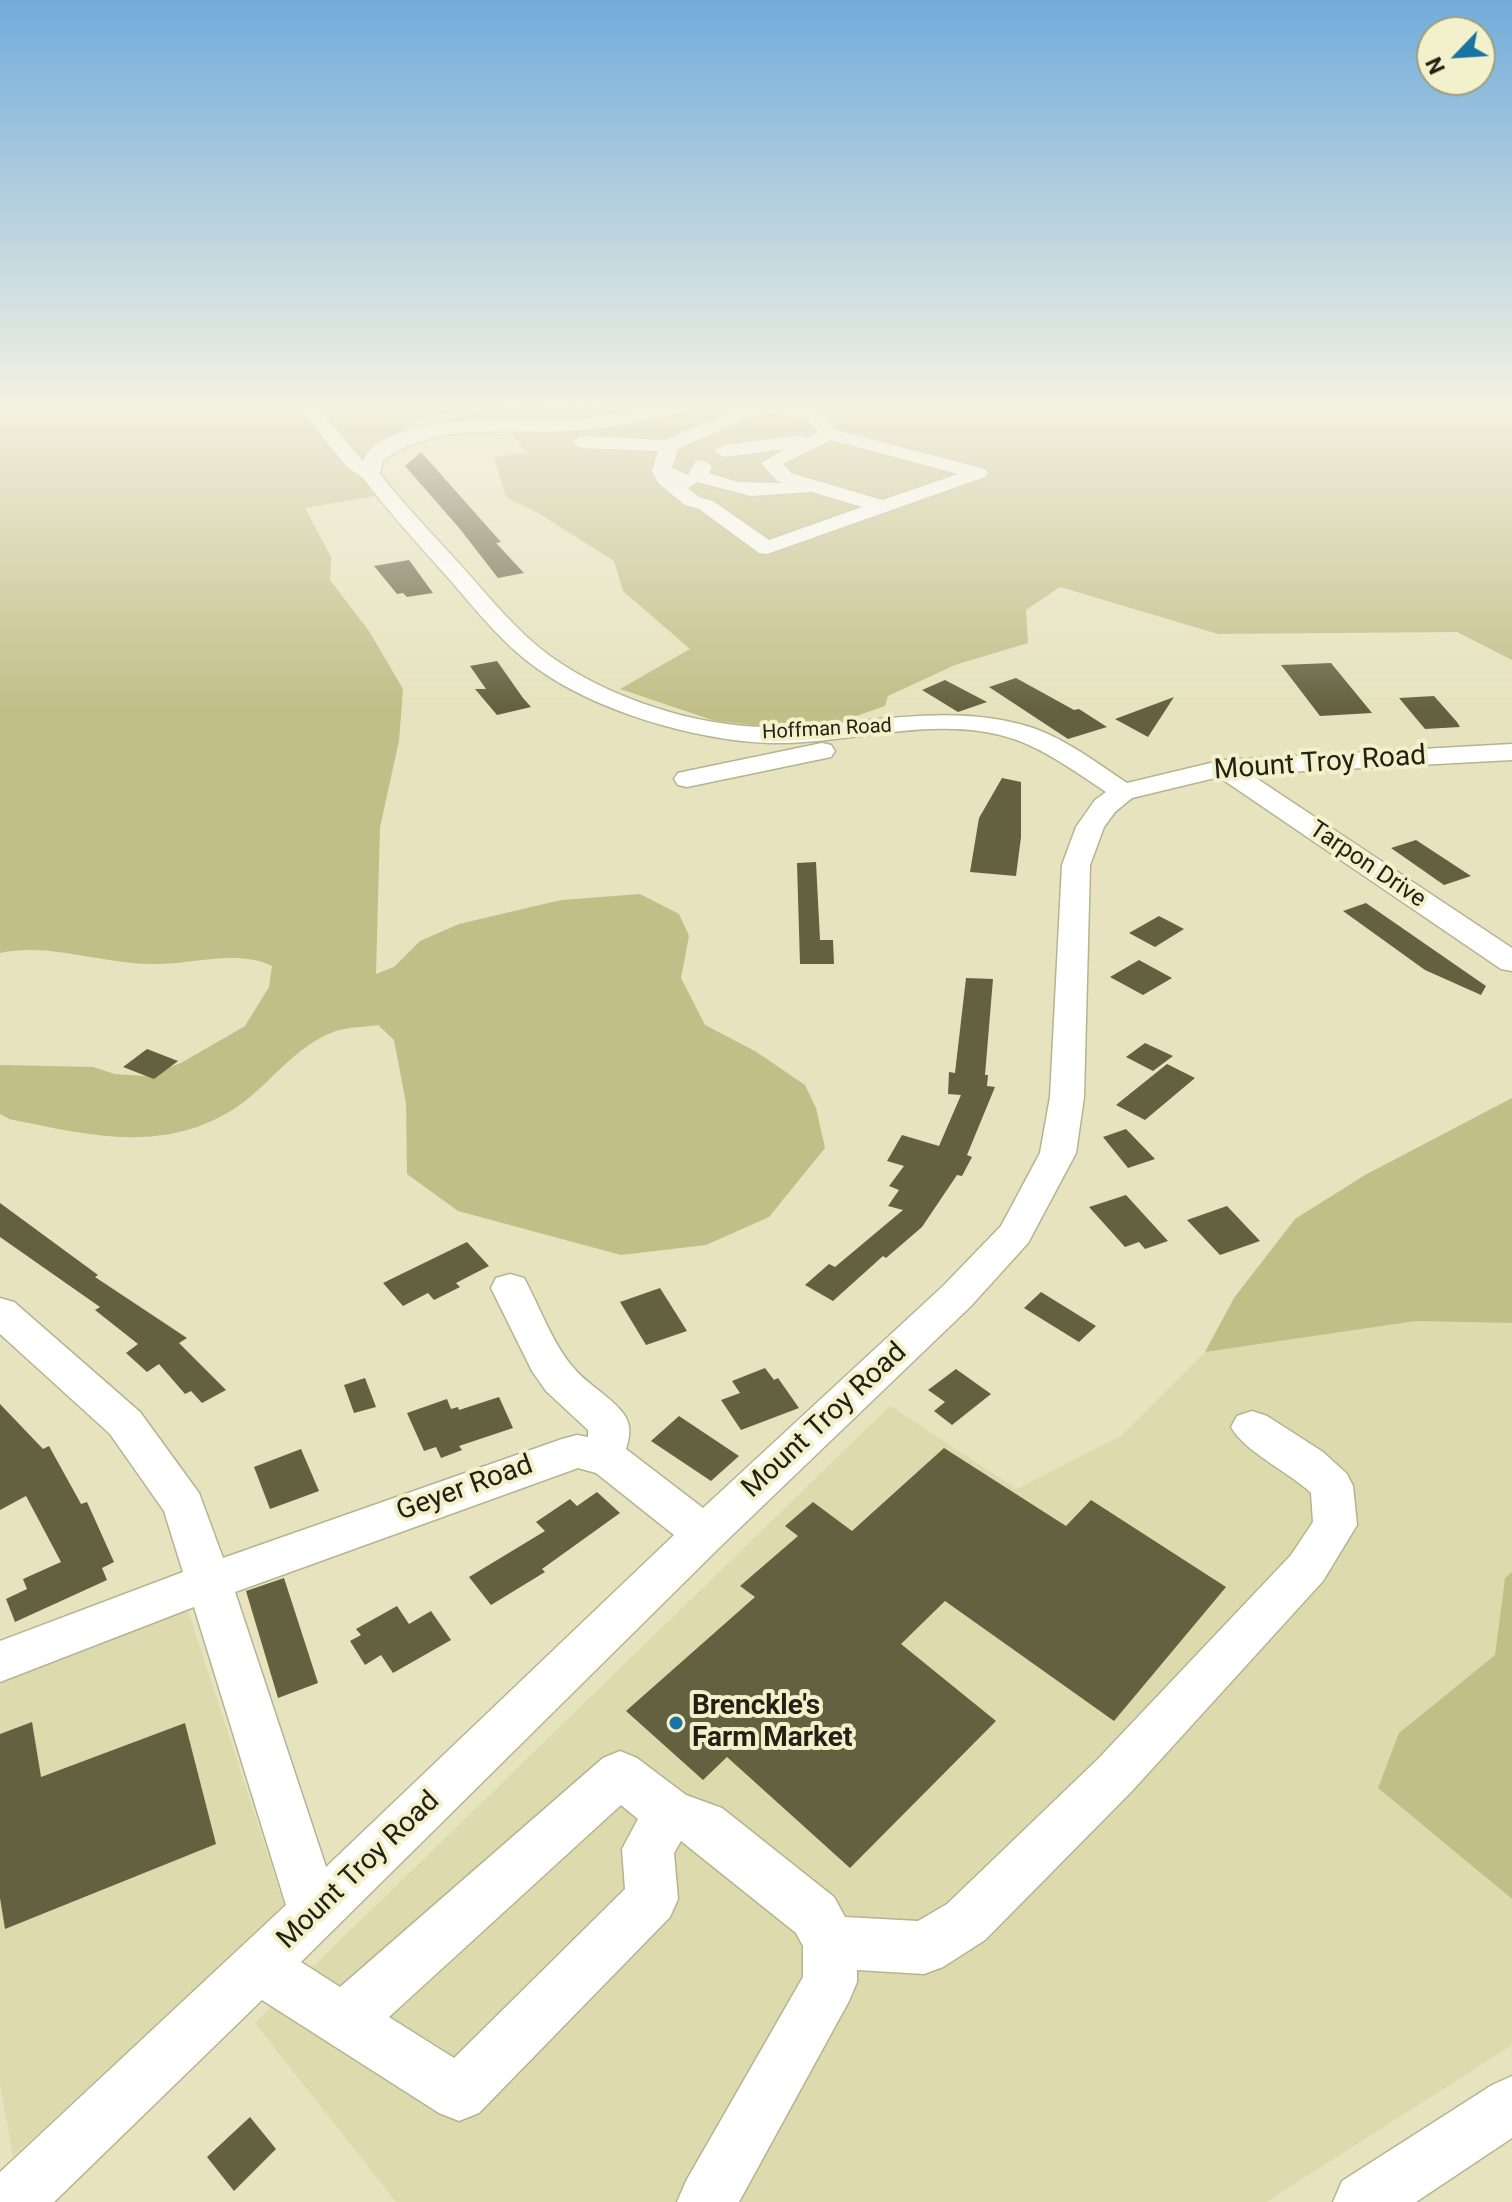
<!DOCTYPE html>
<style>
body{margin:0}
#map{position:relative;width:1512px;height:2202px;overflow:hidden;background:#e6e3be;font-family:Roboto,sans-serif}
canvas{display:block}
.north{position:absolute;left:1416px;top:16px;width:80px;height:80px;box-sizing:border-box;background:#f3f1cb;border:2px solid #9f9e81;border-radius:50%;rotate:245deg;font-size:22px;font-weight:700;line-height:32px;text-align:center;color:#222113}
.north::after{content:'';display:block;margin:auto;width:28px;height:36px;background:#1974a3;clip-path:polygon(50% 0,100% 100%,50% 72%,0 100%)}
</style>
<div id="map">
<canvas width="1512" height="2202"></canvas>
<div class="north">N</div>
</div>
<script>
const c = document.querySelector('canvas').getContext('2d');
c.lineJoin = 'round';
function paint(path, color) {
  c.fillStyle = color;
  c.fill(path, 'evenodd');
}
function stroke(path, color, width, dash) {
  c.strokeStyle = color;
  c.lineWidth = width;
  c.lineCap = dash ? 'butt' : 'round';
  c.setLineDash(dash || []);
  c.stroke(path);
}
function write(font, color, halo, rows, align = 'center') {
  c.font = font + ' Roboto,sans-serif';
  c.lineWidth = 8;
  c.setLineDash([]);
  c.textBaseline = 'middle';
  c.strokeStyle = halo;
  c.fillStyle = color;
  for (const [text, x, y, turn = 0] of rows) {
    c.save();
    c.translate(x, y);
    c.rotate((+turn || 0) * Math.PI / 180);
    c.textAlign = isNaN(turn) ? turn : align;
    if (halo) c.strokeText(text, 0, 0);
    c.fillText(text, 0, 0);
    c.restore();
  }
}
const built = new Path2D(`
 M 1416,1321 L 1512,1323 L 1512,1572 L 1505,1578 L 1495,1655 L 1399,1733 L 1378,1788 L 1512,1899 L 1512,2045 L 1266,2202 L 396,2202 L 255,2023 L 890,1406 L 1017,1489 L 1121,1436 L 1205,1352 Z
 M 188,1610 L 285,1908 L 13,2156 L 0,2083 L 0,1675 Z`);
const green = new Path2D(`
 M 0,401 L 514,401 L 420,419 L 388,437 L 360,462 L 360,474 L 375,496 L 305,508 L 331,557 L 330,580 L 369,631 L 403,689 L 399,741 L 380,827 L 376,974 L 394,967 L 420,941 L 459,924 L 561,900 L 640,894 L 679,914 L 689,936 L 681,978 L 705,1025 L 755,1051 L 805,1085 L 816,1108 L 825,1148 L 769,1217 L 706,1245 L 621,1255 L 458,1211 L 407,1174 L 406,1103 L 394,1040 L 378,1025 C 365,1027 348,1027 336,1031 C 292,1046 267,1090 229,1112 C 158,1154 84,1134 9,1119 L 0,1114 L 0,1065 L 93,1067 L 115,1074 L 145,1076 L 181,1063 L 245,1026 L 269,987 L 272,966 C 239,949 192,964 155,964 C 104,965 51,942 0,953 Z
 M 616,401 L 689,401 L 581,422 L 435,425 C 454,414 500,406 522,404 C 555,402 580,413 616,401 Z
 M 704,401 L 1512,401 L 1512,660 L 1457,632 L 1218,634 L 1060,587 L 1026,610 L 1028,643 L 955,665 L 888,696 L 885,706 L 839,722 L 781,728 L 715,721 L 620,689 L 690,649 L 623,591 L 614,561 L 538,513 L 506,497 L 494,457 L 526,453 L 507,427 L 644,416 Z
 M 1512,1098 L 1512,1323 L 1416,1321 L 1205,1352 L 1234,1298 L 1295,1219 L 1365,1175 Z
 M 1512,1572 L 1512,1899 L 1378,1788 L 1399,1733 L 1495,1655 L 1505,1578 Z`);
const building = new Path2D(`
 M 421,452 L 501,542 L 496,543 L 524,573 L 498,578 L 460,529 L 405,466 Z
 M 409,560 L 433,593 L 407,597 L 403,593 L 397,594 L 374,566 Z
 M 497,661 L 523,698 L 531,707 L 497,715 L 475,689 L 486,689 L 470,666 Z
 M 1331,663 L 1372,713 L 1320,716 L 1281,665 Z
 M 1016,678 L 1074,710 L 1079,709 L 1107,727 L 1068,739 L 989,687 Z
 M 945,680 L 987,702 L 958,712 L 922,690 Z
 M 1434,696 L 1457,722 L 1460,727 L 1425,729 L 1399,698 Z
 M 1174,697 L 1148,737 L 1115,719 Z
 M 1002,778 L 1021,782 L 1021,837 L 1016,876 L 970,872 L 979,818 Z
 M 1416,840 L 1471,876 L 1444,885 L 1391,848 Z
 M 816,862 L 820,940 L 833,940 L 834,964 L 800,964 L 797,863 Z
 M 1366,903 L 1486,986 L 1481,995 L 1425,970 L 1343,911 Z
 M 1159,916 L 1184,929 L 1155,947 L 1129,933 Z
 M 1139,960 L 1172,978 L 1143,995 L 1110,977 Z
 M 966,978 L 993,979 L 985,1075 L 988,1075 L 987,1086 L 995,1087 L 967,1155 L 972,1157 L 962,1176 L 957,1175 L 922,1227 L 886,1258 L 883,1256 L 833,1301 L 805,1285 L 829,1264 L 835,1267 L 903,1210 L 888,1206 L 899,1190 L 889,1186 L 904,1166 L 887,1161 L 902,1135 L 939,1146 L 961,1095 L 948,1094 L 949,1072 L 955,1073 Z
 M 1145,1043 L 1173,1056 L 1153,1071 L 1126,1057 Z
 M 147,1049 L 178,1061 L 154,1079 L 123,1067 Z
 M 1167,1064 L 1195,1078 L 1145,1120 L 1116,1105 Z
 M 1126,1129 L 1155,1159 L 1128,1168 L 1103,1137 Z
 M 1126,1195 L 1168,1241 L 1145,1249 L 1139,1242 L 1125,1247 L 1089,1207 Z
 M 0,1203 L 98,1275 L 95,1277 L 187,1338 L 179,1343 L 226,1390 L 202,1403 L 191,1391 L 185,1394 L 159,1364 L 147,1372 L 126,1353 L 138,1344 L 95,1310 L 100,1307 L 0,1237 Z
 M 1227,1206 L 1260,1241 L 1220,1255 L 1187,1220 Z
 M 467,1242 L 489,1266 L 456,1283 L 460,1287 L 434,1300 L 428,1293 L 403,1306 L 383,1283 Z
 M 660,1288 L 687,1331 L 646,1345 L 620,1302 Z
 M 1041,1292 L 1096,1326 L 1079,1342 L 1024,1308 Z
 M 765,1368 L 774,1380 L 778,1378 L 799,1408 L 741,1430 L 721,1400 L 740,1393 L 732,1381 Z
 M 956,1369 L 991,1394 L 952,1425 L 934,1411 L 945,1402 L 928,1390 Z
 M 365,1378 L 376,1407 L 354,1413 L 344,1385 Z
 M 499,1397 L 513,1428 L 459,1446 L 462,1450 L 441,1458 L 436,1447 L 424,1451 L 407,1413 L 447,1399 L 451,1409 L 458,1407 L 459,1410 Z
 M 0,1404 L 43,1449 L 49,1446 L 81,1504 L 87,1502 L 114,1562 L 102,1568 L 107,1580 L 15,1622 L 6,1599 L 27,1589 L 23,1579 L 61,1562 L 26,1496 L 0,1510 Z
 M 679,1416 L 739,1456 L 711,1481 L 651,1441 Z
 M 944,1448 L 1066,1526 L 1091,1500 L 1226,1587 L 1114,1721 L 945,1601 L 901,1644 L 996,1721 L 850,1868 L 727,1757 L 703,1780 L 626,1711 L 755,1597 L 740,1586 L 798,1536 L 785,1526 L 813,1502 L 852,1531 Z
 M 301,1449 L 319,1491 L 270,1509 L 254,1467 Z
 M 597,1492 L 620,1513 L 542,1569 L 545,1572 L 491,1605 L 469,1577 L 545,1531 L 536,1522 L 570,1499 L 577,1506 Z
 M 284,1578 L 318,1683 L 278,1698 L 246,1591 Z
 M 397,1606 L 409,1624 L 431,1611 L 451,1640 L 393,1673 L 381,1655 L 365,1665 L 350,1641 L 361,1635 L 356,1629 Z
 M 32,1722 L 41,1777 L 185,1723 L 216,1844 L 5,1929 L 0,1898 L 0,1734 Z
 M 250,2117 L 276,2149 L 234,2191 L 207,2157 Z`);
const minor = new Path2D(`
 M 682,401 L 713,401 L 710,405 C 667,416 623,427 578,430 C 511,436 443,419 383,460 L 380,474 C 406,507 436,538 464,569 C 491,599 517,632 550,656 C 610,699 699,728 773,727 C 860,727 947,700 1033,728 C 1067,740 1097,763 1127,783 L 1223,760 L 1512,744 L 1512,760 L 1250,774 L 1512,948 L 1512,971 L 1501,969 L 1219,777 L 1132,798 L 1115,812 L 1104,827 L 1090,865 L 1084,1097 L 1076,1153 L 1028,1243 L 971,1306 L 720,1547 L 301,1962 L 340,1987 L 603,1758 L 620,1751 L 637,1758 L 686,1795 L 722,1808 L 834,1897 L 845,1917 L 918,1921 L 947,1904 L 1098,1759 L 1291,1555 L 1313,1522 L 1311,1493 C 1289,1472 1245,1452 1231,1427 L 1237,1416 L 1252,1411 L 1267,1416 L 1323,1452 L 1347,1474 L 1353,1486 L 1357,1525 L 1323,1581 L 1132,1791 L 985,1940 L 943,1967 L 924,1974 L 857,1970 L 857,1982 L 849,2001 L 739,2202 L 677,2202 L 686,2181 L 803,1977 L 803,1946 L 796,1933 L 681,1841 L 674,1853 L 678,1899 L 670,1917 L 479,2113 L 459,2121 L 439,2113 L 262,2000 L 54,2202 L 0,2202 L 0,2172 L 286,1905 L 194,1607 L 0,1682 L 0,1641 L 183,1572 L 164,1511 L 110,1434 L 0,1334 L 0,1298 L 14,1302 L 140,1412 L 199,1493 L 223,1558 L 562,1439 L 577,1435 L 588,1437 L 588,1430 L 546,1391 L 532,1371 L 491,1288 L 496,1278 L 510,1274 L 524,1278 C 540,1307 551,1341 572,1366 C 586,1384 609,1395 623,1413 C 632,1425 630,1436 626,1449 L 703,1508 L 943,1286 L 1001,1226 L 1040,1153 L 1050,1097 L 1062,865 L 1076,827 L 1095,800 L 1106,792 C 1077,773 1049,752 1017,740 C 938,712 850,745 769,743 C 694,740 595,711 535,667 C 502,643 476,610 450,580 C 420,546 390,514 363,478 L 347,467 L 301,410 L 310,405 L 316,406 L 363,461 C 385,408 533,423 579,419 C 614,416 648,409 682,401 ZM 578,1468 L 596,1473 L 674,1535 L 326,1867 L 235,1592 ZM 621,1805 L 638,1819 L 622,1849 L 625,1889 L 454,2058 L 389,2017 Z
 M 724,401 L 745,401 L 751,405 L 773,403 L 819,411 L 836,430 L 985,469 L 988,473 L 985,477 L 767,554 L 759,553 L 699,509 L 685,505 L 658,483 L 652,471 L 658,451 L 581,448 L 572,442 L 581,436 L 666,440 L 735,410 ZM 773,413 L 807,419 L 818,432 L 807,438 L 800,435 L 724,445 L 714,451 L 724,457 L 785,449 L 761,463 L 777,481 L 783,483 L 738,482 L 709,473 L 712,466 L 702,460 L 695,462 L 688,475 L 672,468 L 678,449 L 752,416 ZM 831,440 L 958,474 L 882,500 L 791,473 L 783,464 ZM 697,482 L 751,496 L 812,492 L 862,507 L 769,540 L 713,501 L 699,497 L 688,488 Z
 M 822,743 L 831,745 L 835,751 L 831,757 L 687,787 L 678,785 L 674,779 L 678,773 L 687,771 Z
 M 1512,2076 L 1512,2138 L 1416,2202 L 1333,2202 L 1342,2181 L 1492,2085 Z`);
const markers = [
 [676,1723,8,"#1974a3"]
];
const farStreetnames = [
 ["Hoffman Road",827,730,-3]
];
const streetNames = [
 ["Tarpon Drive",1367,865,34]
];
const nearStreetnames = [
 ["Mount Troy Road",1320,764,-4],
 ["Mount Troy Road",825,1421,-43],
 ["Geyer Road",465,1489,-20],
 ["Mount Troy Road",359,1871,-44]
];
const nearPoinames = [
 ["Brenckle's",692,1707],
 ["Farm Market",692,1739]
];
paint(built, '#dddaad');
paint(green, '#c2be88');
paint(building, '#63613f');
stroke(minor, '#b6b490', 3);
paint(minor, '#fff');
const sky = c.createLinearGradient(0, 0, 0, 709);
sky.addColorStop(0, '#72acdb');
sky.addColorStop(0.57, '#f4f2e2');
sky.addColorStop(1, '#f4f2e200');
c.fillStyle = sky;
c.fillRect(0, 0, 1512, 709);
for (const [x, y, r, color] of markers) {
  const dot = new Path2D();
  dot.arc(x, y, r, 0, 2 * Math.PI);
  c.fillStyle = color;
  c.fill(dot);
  stroke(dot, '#f3f1cb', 3);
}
write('20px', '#222113', '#f3f1cb', farStreetnames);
write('24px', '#222113', '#f3f1cb', streetNames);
write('28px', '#222113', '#f3f1cb', nearStreetnames);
write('bold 28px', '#222113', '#f3f1cb', nearPoinames, 'left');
</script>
